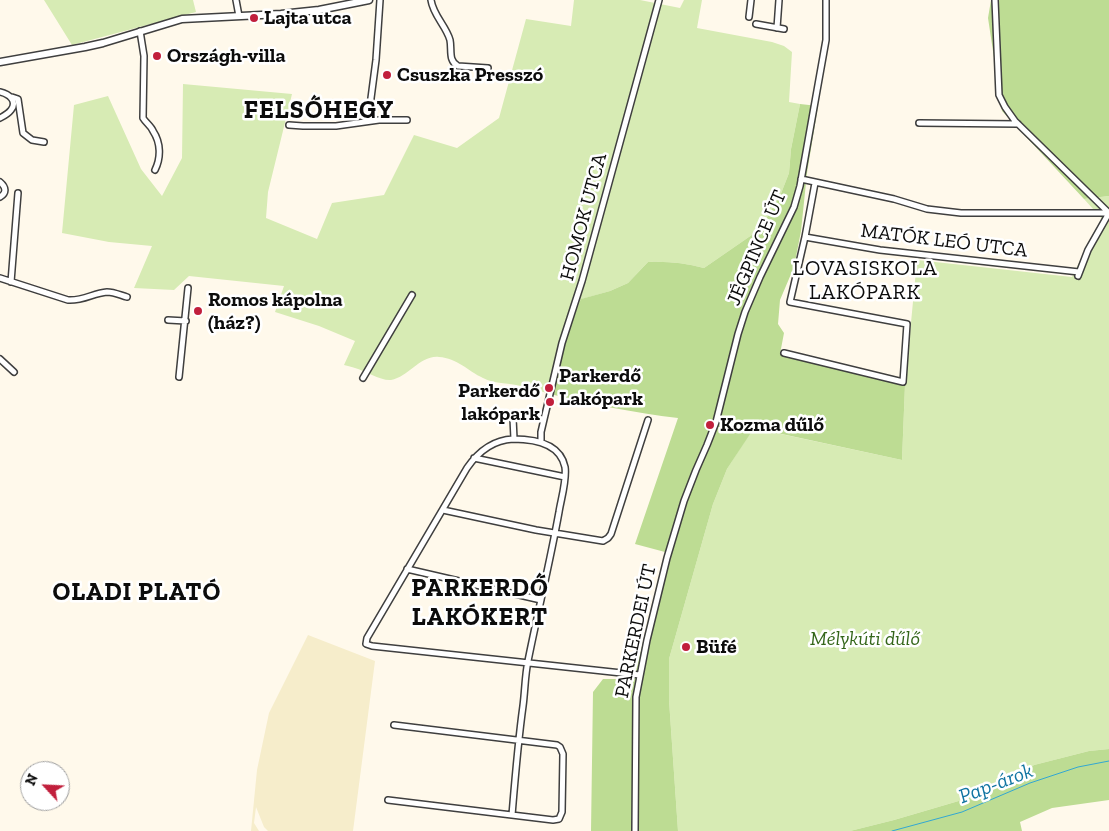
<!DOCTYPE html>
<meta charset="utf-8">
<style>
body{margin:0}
#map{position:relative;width:1109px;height:831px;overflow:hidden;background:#fff9eb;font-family:"Zilla Slab",serif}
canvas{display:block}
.north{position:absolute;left:20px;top:761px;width:50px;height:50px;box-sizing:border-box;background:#fff;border:1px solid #9e9e9e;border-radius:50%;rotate:295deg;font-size:14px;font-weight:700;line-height:20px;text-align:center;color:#0c0c0c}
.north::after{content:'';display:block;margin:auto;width:18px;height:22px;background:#c11f3c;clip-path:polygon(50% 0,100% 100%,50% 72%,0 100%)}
</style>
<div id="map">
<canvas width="1109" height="831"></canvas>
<div class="north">N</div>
</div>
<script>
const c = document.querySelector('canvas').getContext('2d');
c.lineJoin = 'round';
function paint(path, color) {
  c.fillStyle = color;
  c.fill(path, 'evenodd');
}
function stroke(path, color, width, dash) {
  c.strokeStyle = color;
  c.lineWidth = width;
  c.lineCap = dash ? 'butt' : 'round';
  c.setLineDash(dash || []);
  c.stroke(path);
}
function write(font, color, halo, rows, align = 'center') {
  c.font = font + ' "Zilla Slab",serif';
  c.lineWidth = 5;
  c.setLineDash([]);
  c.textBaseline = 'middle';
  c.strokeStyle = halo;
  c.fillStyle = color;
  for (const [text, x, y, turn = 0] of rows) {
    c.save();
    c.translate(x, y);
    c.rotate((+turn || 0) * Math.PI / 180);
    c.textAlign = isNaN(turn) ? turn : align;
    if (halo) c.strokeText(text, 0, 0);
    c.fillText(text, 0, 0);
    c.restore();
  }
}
const farmland = new Path2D(`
 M 308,635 L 375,661 L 353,831 L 268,831 L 264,827 L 256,807 L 254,823 L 259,831 L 251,831 L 257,770 L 269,713 Z`);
const green = new Path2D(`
 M 44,0 L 193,0 L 196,12 L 72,45 Z
 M 574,0 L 640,0 L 680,8 L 684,0 L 702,0 L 697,28 L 772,42 L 784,46 L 792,52 L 789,102 L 800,104 L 791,149 L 789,173 L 780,196 L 759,230 L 704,268 C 685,263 667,261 648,262 L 628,283 L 610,291 L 582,299 C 568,330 559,362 550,394 C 539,391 528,387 516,385 C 505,383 493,383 483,378 C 468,371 457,358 439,357 C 420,355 409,377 391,380 C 381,381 365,371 355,368 C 352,367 348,366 344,365 L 355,341 L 319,326 L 275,312 L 284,286 L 189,276 L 174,290 L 134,288 L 152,246 L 109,242 L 62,233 L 74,105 L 108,96 L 141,169 L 162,196 L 182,158 L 183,84 L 292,94 L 268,192 L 266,218 L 317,239 L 332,203 L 384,195 L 414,135 L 457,148 L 499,118 L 526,19 L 571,26 Z
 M 1109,196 L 1109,749 L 1089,751 L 1034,765 L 995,789 L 962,800 L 894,820 L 850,831 L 678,831 L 669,700 L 669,659 L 713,504 L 727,469 L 753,428 L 902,460 L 905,385 L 917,260 L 1072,277 L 1094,232 L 1103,220 L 1084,199 Z`);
const forest = new Path2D(`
 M 991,0 L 1109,0 L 1109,196 L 1084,199 L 1002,111 L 988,18 Z
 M 800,104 L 818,106 L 807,173 L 801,231 L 794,267 L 780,300 L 778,324 L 784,333 L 780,354 L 905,385 L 902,460 L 754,428 L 727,469 L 713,504 L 669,659 L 669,700 L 678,831 L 591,831 L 593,692 L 603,679 L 634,679 L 665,552 L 635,544 L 678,418 C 634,413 592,404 550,394 C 559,362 568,330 581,299 L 610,291 L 628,283 L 648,262 C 667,261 685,263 704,268 L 759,230 L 780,196 L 789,173 L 791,149 Z
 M 1109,749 L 1109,800 L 1052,808 L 1020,822 L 1022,831 L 850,831 L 894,820 L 962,800 L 994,789 L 1034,765 L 1089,751 Z`);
const stream = new Path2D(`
 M 892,831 L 962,812 L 1030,783 L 1078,767 L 1109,761`);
const minor = new Path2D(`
 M 236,0 L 239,16
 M 431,0 C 433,15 446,26 450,40 C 452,50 448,61 458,66 L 488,68
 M 995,0 L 999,95 L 1005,107 L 1015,121 L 1109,213
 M 749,17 L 751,0
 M 756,24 L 784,29
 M 777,28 L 779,0
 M 140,31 L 144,56 L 143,118 C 146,123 151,126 153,131 C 161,143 161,158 155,170
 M 0,92 C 9,94 18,101 11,110 C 8,114 4,116 0,118
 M 12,97 L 18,99 L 23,133 L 32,140 L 44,142
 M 368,121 L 376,60 L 380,0
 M 919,123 L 1018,124
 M 289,125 L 303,126 L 336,126 L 379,120 L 407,120
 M 801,179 L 894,199 L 927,209 L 961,213 L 1109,213
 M 0,182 C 6,187 7,193 0,197
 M 805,237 L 880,250 L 1079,272
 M 1078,276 L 1088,250 L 1109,213
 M 0,278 L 68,300 C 84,301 93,293 107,292 C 114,292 120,295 127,297
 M 11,282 L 18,193
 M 168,320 L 186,321
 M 784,353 L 903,382 L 907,324 L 790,302 L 805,237 L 815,183
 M 0,359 L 14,372
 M 179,377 L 188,288
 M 363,378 L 412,295
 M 483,414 L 509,414 L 513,418 L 514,439
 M 541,442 L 541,432 L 562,343 L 582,281 L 659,0
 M 474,458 L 565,477
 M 443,510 L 536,530 L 603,541 L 608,538 L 611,534 L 648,420
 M 407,569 L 541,600
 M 388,800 L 553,820 L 559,819 L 562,812 L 563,754 L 560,747 L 557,745 L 394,725
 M 512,815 C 515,779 518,742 523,706 C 525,691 525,675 528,661 C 538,611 550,562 559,512 C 561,499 567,480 565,467 C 560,443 534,439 513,439 C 493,440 478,452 467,468 L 367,638 L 366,644 L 372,646 L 640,675
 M 635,831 L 636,697 L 647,640 L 667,558 L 684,501 L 696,470 L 707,445 L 716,422 L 738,334 L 745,312 L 760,277 L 794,207 L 800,186 L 826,40 L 826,0`);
const tertiary = new Path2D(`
 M 0,62 L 85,47 L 103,43 L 182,19 L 281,14 L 319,10 L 369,0`);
const markers = [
 [254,18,5,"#c11f3c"],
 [157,56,5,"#c11f3c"],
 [387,75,5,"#c11f3c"],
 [198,311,5,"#c11f3c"],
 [549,388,5,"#c11f3c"],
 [550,402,5,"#c11f3c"],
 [710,425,5,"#c11f3c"],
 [686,647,5,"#c11f3c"]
];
const poiNames = [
 ["Lajta utca",264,18],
 ["Országh-villa",167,56],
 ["Csuszka Presszó",397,75],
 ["Romos kápolna",208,300],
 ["(ház?)",208,323],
 ["Parkerdő",559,376],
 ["Lakópark",559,399],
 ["Parkerdő",540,391,"right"],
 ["lakópark",540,414,"right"],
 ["Kozma dűlő",720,425],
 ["Büfé",696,647]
];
const streetNames = [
 ["HOMOK UTCA",584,217,-75],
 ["MATÓK LEÓ UTCA",944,241,7],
 ["JÉGPINCE ÚT",757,248,-67],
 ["PARKERDEI ÚT",636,631,-78]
];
const parkNames = [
 ["Mélykúti dűlő",865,639]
];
const neighbourhoodNames = [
 ["LOVASISKOLA",865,269],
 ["LAKÓPARK",865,293]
];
const waterNames = [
 ["Pap-árok",996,784,-21]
];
const districtNames = [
 ["FELSŐHEGY",319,111],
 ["PARKERDŐ",480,589],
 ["LAKÓKERT",480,618],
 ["OLADI PLATÓ",137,593]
];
paint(farmland, '#f6edcb');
paint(green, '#d7ebb4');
paint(forest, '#bddc93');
stroke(stream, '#32a7d2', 1);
stroke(minor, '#3f3f3f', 8);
stroke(tertiary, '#3f3f3f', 9);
stroke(minor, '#fff', 5);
stroke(tertiary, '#fff', 6);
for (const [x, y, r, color] of markers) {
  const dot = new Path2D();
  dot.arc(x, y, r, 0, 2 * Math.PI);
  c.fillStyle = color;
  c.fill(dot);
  stroke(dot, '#fff', 2);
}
write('bold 20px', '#0c0c0c', '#fff', poiNames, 'left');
write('20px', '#0c0c0c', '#fff', streetNames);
write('italic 20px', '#34661a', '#fff', parkNames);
c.letterSpacing = '1px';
write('21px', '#0c0c0c', '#fff', neighbourhoodNames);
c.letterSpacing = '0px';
write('italic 21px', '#1175a2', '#fff', waterNames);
c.letterSpacing = '1px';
write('bold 25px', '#0c0c0c', '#fff', districtNames);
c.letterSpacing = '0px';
</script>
